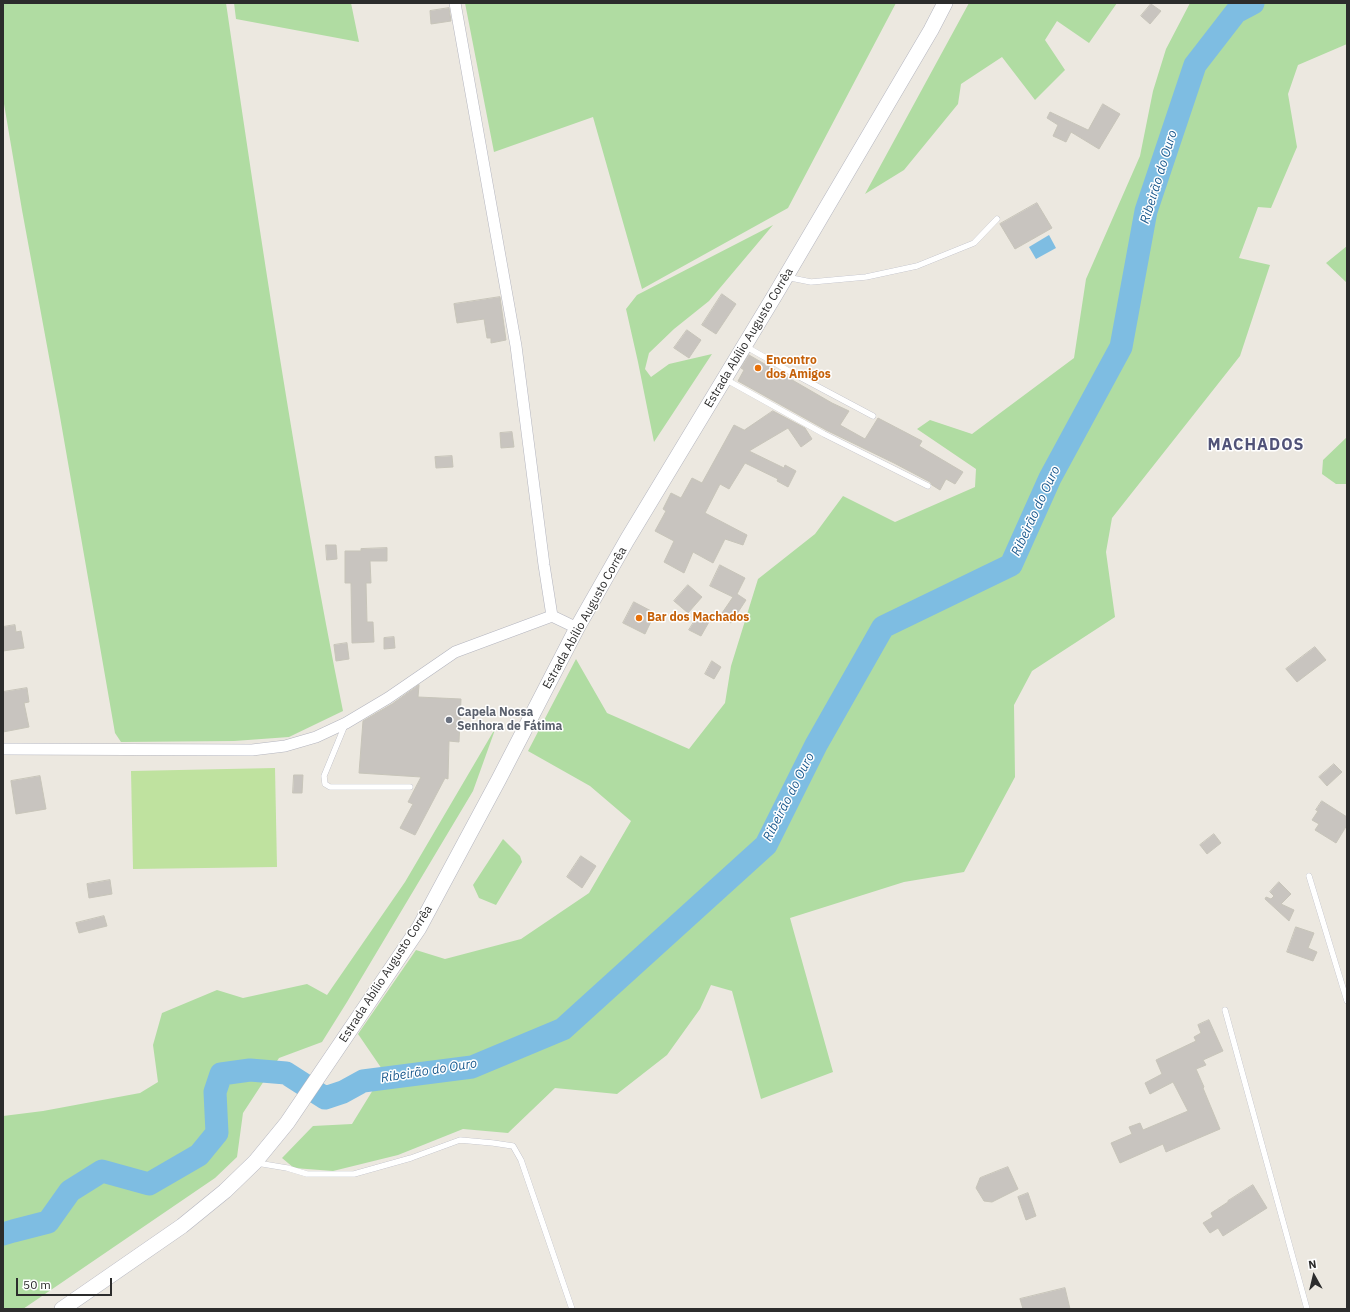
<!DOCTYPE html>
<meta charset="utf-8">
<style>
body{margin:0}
#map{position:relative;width:1350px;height:1312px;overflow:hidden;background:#ece8e0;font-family:"IBM Plex Sans",sans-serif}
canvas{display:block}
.frame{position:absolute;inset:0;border:4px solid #2c2c2c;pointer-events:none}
.north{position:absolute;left:1294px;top:1256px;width:40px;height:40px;-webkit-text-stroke:3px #fff;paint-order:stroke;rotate:352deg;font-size:11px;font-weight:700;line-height:16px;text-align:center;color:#2c2c2c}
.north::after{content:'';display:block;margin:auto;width:14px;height:18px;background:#2c2c2c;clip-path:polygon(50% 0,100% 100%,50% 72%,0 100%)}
.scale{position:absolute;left:16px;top:1278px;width:96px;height:18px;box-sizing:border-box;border:2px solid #2c2c2c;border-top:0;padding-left:5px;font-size:12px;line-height:14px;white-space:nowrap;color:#2c2c2c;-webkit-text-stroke:3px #fff;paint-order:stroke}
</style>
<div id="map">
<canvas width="1350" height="1312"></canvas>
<div class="frame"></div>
<div class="north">N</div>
<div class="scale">50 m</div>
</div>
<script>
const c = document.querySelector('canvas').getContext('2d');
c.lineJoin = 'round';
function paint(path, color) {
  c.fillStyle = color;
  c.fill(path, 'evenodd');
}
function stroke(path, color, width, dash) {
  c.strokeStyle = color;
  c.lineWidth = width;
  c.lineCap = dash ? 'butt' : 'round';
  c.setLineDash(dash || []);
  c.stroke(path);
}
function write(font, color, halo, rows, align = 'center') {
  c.font = font + ' "IBM Plex Sans",sans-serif';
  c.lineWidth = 3;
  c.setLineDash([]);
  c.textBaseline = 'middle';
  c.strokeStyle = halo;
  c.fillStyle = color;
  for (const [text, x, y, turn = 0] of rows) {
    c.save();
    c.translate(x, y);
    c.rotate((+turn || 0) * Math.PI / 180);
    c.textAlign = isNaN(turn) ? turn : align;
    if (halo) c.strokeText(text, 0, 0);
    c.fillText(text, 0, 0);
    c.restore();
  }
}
const green = new Path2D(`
 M 3,3 L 226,3 C 261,240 296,477 343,711 L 289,737 L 234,741 L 121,742 L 115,733 L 59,411 L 22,210 L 3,98 Z
 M 234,3 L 351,3 L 359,42 L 236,19 Z
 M 465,3 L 896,3 L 788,208 L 642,289 L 593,117 L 494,152 Z
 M 969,3 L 1117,3 L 1089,43 L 1057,21 L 1045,40 L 1065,70 L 1035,100 L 1002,57 L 961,84 L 958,104 L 904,170 L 865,194 Z
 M 1190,3 L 1347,3 L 1347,44 L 1298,65 L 1288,94 L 1297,147 L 1271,208 L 1258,207 L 1239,258 L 1270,265 L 1240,356 L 1112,518 L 1106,552 L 1115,617 L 1032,671 L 1014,705 L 1015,777 L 964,872 L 904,882 L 790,918 L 833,1072 L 761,1099 L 732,991 L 711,985 L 700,1009 L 667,1055 L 617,1094 L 555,1088 L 508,1133 L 463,1129 L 398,1155 L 333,1171 L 294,1168 L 282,1158 L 313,1126 L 352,1124 L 384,1072 L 358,1034 L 416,950 L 445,959 L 521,939 L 589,893 L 631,821 L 590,786 L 528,751 L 576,659 L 607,713 L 689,749 L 725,703 L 731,666 L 758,579 L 815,534 L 843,496 L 895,522 L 975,487 L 976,469 L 917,429 L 930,420 L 972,434 L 1074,358 L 1086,279 L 1140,156 L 1153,91 L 1166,49 Z
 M 773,225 L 709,301 L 674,329 L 649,353 L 645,369 L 651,377 L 669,364 L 712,354 L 654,442 L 638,362 L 626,309 L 637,295 Z
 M 1347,246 L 1347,283 L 1326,263 Z
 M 1347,437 L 1347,484 L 1336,484 L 1322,474 L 1323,460 Z
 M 496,727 L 473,791 L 347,1002 L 322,1042 L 279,1058 L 243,1113 L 237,1157 L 215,1178 L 23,1309 L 3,1309 L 3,1116 L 43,1111 L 140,1093 L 158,1082 L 153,1045 L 162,1013 L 217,990 L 243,998 L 307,984 L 327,995 L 405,882 Z
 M 503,839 L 520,856 L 522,862 L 496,905 L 479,898 L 473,885 Z`);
const pitch = new Path2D(`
 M 275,768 L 277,867 L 133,869 L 131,771 Z`);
const water = new Path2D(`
 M 1049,235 L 1056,248 L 1036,259 L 1029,247 Z`);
const river = new Path2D(`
 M 3,1234 L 13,1231 L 48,1222 L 70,1191 L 102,1171 L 149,1184 L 199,1155 L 217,1133 L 215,1092 L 221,1074 L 250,1070 L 286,1073 L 325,1098 L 343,1092 L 363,1081 L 472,1067 L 563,1029 L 766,845 L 816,745 L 883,627 L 1011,565 L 1050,478 L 1121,347 L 1146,211 L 1195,65 L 1236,12 L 1253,3`);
const building = new Path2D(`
 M 1151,4 L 1161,11 L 1150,24 L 1141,16 Z
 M 449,8 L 451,21 L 431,24 L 430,11 Z
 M 1103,104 L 1120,114 L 1099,149 L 1071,132 L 1066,142 L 1053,136 L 1058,125 L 1047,118 L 1050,112 L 1088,130 Z
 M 1037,203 L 1052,228 L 1015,249 L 1000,224 Z
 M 722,294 L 736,304 L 716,334 L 702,325 Z
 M 500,297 L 506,340 L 491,343 L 491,338 L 487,338 L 484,319 L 457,323 L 454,304 Z
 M 687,330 L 701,340 L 689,358 L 674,348 Z
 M 749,355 L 832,403 L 849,411 L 840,425 L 865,439 L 878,418 L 922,441 L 919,446 L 963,472 L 955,484 L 946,479 L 940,490 L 932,485 L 930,482 L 894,463 L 826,430 L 738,381 L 744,370 L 741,368 Z
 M 773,411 L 805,428 L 812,439 L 801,447 L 788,428 L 749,451 L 784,468 L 785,465 L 796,471 L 788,487 L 777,481 L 778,479 L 745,463 L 729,489 L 720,484 L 705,513 L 747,535 L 743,545 L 725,539 L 713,563 L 693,552 L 684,573 L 664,562 L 674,541 L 655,531 L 666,511 L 663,509 L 671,493 L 681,498 L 692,478 L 702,483 L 734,425 L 744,430 Z
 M 512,432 L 514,447 L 501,448 L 500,433 Z
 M 452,456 L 453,467 L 436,468 L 435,457 Z
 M 326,545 L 336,545 L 337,559 L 327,560 Z
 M 387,548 L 387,561 L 370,561 L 371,583 L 366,583 L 367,622 L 373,622 L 374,642 L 352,643 L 351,583 L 345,583 L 345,551 L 361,551 L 361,549 Z
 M 720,565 L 745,578 L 737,594 L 746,600 L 731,623 L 720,616 L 733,597 L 710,586 Z
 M 688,585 L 702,597 L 688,613 L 674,601 Z
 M 634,602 L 655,613 L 645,634 L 623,623 Z
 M 699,614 L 710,620 L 701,636 L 689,630 Z
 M 15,625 L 16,632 L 21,631 L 24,648 L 3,651 L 3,627 Z
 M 394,637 L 395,648 L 384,649 L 384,638 Z
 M 347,643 L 349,659 L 336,661 L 334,645 Z
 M 1315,647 L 1326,660 L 1297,682 L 1286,669 Z
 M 712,661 L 721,667 L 714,679 L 705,674 Z
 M 419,685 L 418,697 L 461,699 L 459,742 L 449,741 L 448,779 L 445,778 L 415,835 L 400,828 L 413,804 L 408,802 L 421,777 L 359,773 L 363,721 L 392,704 Z
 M 27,688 L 29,702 L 24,703 L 29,727 L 3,732 L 3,692 Z
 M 1334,764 L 1342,772 L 1327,786 L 1319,777 Z
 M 294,775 L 303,775 L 302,793 L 293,793 Z
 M 40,776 L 46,809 L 16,814 L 11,781 Z
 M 1322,801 L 1347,817 L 1347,825 L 1336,843 L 1315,830 L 1319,824 L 1312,820 L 1318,811 L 1316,810 Z
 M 1214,834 L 1221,843 L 1207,854 L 1200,845 Z
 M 581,856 L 596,866 L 582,888 L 567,877 Z
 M 110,880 L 112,894 L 89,898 L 87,884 Z
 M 1279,882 L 1291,894 L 1281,904 L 1294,910 L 1289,921 L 1265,899 L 1266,897 L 1271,899 L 1274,896 L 1270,892 Z
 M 104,916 L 107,926 L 79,933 L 76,923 Z
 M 1296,927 L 1314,933 L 1308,948 L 1317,952 L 1313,961 L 1287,952 Z
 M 1209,1020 L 1223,1051 L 1203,1060 L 1206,1065 L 1196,1069 L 1204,1087 L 1203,1088 L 1220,1129 L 1166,1152 L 1163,1144 L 1120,1163 L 1111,1143 L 1132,1134 L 1129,1127 L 1140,1123 L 1143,1130 L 1188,1111 L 1173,1082 L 1150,1094 L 1145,1083 L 1162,1074 L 1156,1060 L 1196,1041 L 1194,1037 L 1201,1033 L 1198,1025 Z
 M 1008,1167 L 1018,1189 L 992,1202 L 984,1201 L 976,1188 L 980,1178 Z
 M 1253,1185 L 1267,1208 L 1223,1236 L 1218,1228 L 1210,1233 L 1203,1223 L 1213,1217 L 1211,1213 L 1228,1202 L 1228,1201 Z
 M 1028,1193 L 1036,1216 L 1026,1220 L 1018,1197 Z
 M 1065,1288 L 1070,1309 L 1023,1309 L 1020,1299 Z`);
const service = new Path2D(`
 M 786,277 L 811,282 L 866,277 L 917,266 L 974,243 L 997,219
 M 745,346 L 796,375 L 873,416
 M 725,379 L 824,434 L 928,486
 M 345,725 L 324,776 L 325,784 L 330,787 L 410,787
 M 1309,876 L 1347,1001
 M 1225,1010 L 1307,1309
 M 257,1163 L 287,1168 L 307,1174 L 354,1174 L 411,1158 L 460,1140 L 493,1143 L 513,1146 L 521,1160 L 572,1309`);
const minor = new Path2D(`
 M 455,3 L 516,346 L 544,565 L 552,616
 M 3,749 L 252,750 L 285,746 L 316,737 L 346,723 L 388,698 L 455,652 L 552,616 L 577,628`);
const secondary = new Path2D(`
 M 62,1309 L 182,1226 L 225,1191 L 255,1162 L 287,1123 L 419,928 L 499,779 L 577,628 L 627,540 L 775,295 L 931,30 L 945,3`);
const markers = [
 [758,368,4,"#e8710a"],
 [639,618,4,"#e8710a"],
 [449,720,4,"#6b7280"]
];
const streetNames = [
 ["Estrada Abílio Augusto Corrêa",749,338,-59],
 ["Estrada Abílio Augusto Corrêa",585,618,-61],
 ["Estrada Abílio Augusto Corrêa",386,974,-57]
];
const foodNames = [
 ["Encontro",766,361],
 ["dos Amigos",766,375],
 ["Bar dos Machados",647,618]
];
const worshipNames = [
 ["Capela Nossa",457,713],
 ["Senhora de Fátima",457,727]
];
const waterNames = [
 ["Ribeirão do Ouro",1159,177,-73],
 ["Ribeirão do Ouro",1036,511,-65],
 ["Ribeirão do Ouro",789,797,-63],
 ["Ribeirão do Ouro",429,1071,-9]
];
const districtNames = [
 ["MACHADOS",1256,445]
];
paint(green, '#b0dca2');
paint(pitch, '#bfe29f');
paint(water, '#7ebde2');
stroke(river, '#7ebde2', 23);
paint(building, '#c8c4bf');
stroke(building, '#c7c4b9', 1);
stroke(service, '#b3b4be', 6);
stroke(minor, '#b3b4be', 12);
stroke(secondary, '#b3b4be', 16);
stroke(service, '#fff', 5.5);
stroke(minor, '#fff', 11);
stroke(secondary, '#fff', 15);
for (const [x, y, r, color] of markers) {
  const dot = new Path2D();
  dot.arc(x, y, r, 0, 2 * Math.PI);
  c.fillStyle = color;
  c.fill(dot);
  stroke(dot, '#fff', 1.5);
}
write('12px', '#2c2c2c', '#fff', streetNames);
write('bold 12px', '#c56008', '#fff', foodNames, 'left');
write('bold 12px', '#5b616d', '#fff', worshipNames, 'left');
write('italic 13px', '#1c5b8f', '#fff', waterNames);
c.letterSpacing = '1px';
write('bold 16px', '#515378', '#fff', districtNames);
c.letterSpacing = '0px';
</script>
